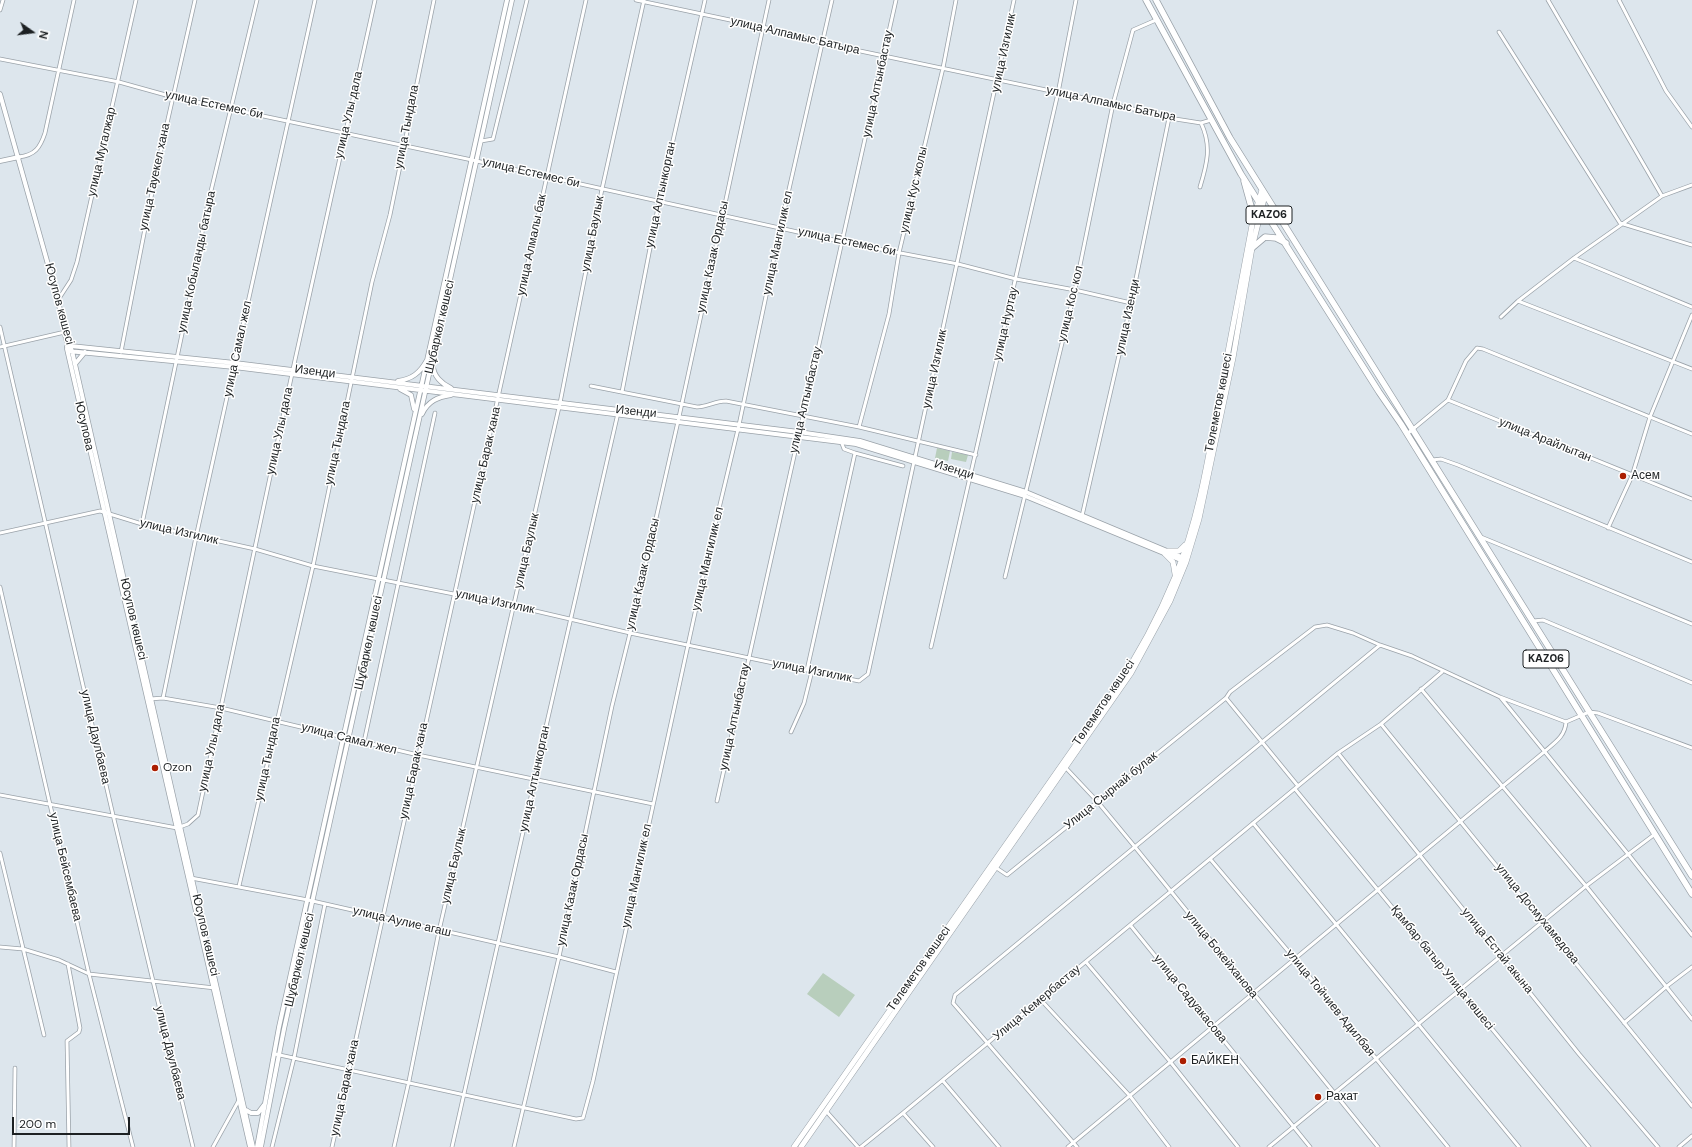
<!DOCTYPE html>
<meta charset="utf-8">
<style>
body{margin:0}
#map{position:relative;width:1692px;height:1147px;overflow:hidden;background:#dde6ed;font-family:"DM Sans",sans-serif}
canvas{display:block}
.north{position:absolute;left:12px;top:12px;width:40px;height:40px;-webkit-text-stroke:3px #fff;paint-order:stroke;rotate:104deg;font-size:11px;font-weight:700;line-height:16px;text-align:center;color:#1d2123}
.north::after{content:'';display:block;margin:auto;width:14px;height:18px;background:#1d2123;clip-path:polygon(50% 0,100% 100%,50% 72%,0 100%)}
.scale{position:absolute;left:12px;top:1117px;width:118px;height:18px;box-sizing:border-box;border:2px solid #1d2123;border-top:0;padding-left:5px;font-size:12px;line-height:14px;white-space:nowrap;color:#1d2123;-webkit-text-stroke:3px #fff;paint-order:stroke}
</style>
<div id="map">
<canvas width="1692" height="1147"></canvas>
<div class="north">N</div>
<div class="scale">200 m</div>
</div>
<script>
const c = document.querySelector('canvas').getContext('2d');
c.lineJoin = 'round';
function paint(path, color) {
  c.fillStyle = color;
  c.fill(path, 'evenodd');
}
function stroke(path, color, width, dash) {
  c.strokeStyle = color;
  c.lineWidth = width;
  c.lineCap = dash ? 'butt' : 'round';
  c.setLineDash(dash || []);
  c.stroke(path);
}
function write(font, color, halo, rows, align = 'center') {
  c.font = font + ' "DM Sans",sans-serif';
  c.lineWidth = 3;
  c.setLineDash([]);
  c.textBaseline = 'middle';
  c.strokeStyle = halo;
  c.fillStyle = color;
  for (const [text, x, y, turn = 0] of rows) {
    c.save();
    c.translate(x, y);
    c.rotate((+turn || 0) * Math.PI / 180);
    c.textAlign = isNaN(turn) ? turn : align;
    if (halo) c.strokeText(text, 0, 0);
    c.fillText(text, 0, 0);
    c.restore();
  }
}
const green = new Path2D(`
 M 937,448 L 950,451 L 948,461 L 935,458 Z
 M 952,452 L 968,455 L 966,462 L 951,459 Z
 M 823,973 L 855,995 L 839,1017 L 807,994 Z`);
const minor = new Path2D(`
 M 636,0 L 763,27 L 822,43 L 1113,104 L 1169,118 L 1201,123 L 1211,120
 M 1548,0 L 1662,196 L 1692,185
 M 1619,0 L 1666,91 L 1692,127
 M 0,10 L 3,0
 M 1499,32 L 1620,223 L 1692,245
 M 0,59 L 119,82 L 173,97 L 472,160 L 843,242 L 958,264 L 1016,279 L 1075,290 L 1131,303
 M 481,141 L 493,139 L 527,0
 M 19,157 C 35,155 40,148 45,133 L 74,0
 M 1200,187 C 1207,164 1212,146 1201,123
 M 1574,258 L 1692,307
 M 58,300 L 71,280 L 77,262 L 136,0
 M 1518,301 L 1692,369
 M 1501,317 L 1518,301 L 1574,258 L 1662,196
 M 0,327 L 113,815 L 193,1147
 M 0,347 L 65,332
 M 121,352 L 156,172 L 195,0
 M 591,386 L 697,407 C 707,407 715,401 726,401 L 859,427 L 976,455
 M 622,392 L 659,202 L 705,0
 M 1448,400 L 1466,361 L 1477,348 L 1483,349 L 1692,434
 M 859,427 L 889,314 L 899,253 L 943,68 L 956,0
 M 1407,434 L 1448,400 L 1692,499
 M 855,453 L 903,466
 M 1432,460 L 1441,459 L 1458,465 L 1692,562
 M 1082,516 L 1131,303 L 1169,118
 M 142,524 L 199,253 L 204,220 L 257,0
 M 1608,528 L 1632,476 L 1650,417 L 1692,315
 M 0,533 L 100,511 L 142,524 L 255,549 L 313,566 L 514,606 L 630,633 L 859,681 L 868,674 L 1014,0
 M 1481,537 L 1692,624
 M 1005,577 L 1075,290 L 1113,104 L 1133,30 L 1156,20
 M 0,587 L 89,974 L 133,1147
 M 1533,621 L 1543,620 L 1692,683
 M 931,647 L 1058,93 L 1076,0
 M 807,670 L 855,453 L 844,449 L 841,441
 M 1421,689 L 1586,886 L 1692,1019
 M 163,698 L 196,537 L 315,0
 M 1501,698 L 1628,854 L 1692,935
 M 150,699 L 163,698 L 221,708 L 418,755 L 653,804
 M 1381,724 L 1692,1106
 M 791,732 L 804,703 L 812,671
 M 364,742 L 435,413
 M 1338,753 L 1579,1054 L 1658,1147
 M 1065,767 L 1097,801 L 1135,847 L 1378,1147
 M 1298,786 L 1226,698 L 1230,692 L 1315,627 L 1327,625 L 1353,633 L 1380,645
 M 1295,789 L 1589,1147
 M 0,795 L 177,828 L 188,824 L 198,815 L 293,369 L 375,0
 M 717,801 L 896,0
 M 1253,823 L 1519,1147
 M 0,853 L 44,1035
 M 1211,860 L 1294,958 L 1448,1147
 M 995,867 L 1007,875 L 1226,698
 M 191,878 L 308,900 L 559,957 L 616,972
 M 239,886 L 313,566 L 372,282 L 390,215 L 434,0
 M 1131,926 L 1310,1147
 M 0,947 L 23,949 L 59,960 L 89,974 L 215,988
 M 1086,962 L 1168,1059 L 1238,1147
 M 68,964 L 80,1028 L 79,1032 L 67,1041 L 69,1147
 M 1041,1000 L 1130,1096 L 1169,1147
 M 1624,1023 L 1667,986 L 1692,967
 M 275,1054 L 576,1119 L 583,1118 L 593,1081 L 705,567 L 739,425 L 780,229 L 832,0
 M 943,1081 L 999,1147
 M 826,1111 L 858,1147
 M 903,1113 L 1298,786 L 1338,753 L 1381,724 L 1442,672
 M 14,1147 L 15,1068
 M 213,1147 L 239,1100
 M 272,1147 L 294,1058 L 325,904
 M 332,1147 L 586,0
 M 394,1147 L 409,1081 L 439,931 L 560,403 L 602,189 L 644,0
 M 452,1147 L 535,779 L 545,731 L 618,413
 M 514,1147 L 559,957 L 612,706 L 630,633 L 679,417 L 769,0
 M 861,1147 L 903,1113 L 933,1147
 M 1068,1147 L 1544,752 C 1554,743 1565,737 1566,722 L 1589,712 L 1598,713 L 1692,748
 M 1077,1147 L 953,1003 L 955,995 L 1380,645 L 1412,656 L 1500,697 L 1566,722
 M 1269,1147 L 1586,886 L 1655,834
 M 1679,1147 L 1692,1136`);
const tertiary = new Path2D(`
 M 0,94 L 58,300 L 66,339 L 72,351 L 253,1147
 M 0,161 L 19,157
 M 67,347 L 71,346 L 235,363 L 799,432 L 860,441 L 1026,492 L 1184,558
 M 67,349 L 250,1147
 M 68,351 L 234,367 L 856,444 L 1025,496 L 1183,561
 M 75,364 L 85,352
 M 433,365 C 433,376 442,384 451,388
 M 398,381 C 412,379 420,373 427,360
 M 400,389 L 411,395 L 414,409
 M 422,414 C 428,401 438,397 451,395
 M 246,1110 L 251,1113 L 258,1113 L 264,1105
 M 257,1147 L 279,1027 L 507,0
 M 261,1147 L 284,1029 L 512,0`);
const primary = new Path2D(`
 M 1168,551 L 1179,551 L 1185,545
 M 1165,554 L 1173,562 L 1175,574
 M 794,1147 L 1115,689 C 1139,654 1159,616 1175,577 C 1197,524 1207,466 1217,410 C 1229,347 1241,283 1253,220 L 1262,190
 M 801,1147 L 1131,673 L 1170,601 L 1186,562 L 1199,519 L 1233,358 L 1252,248 L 1265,195`);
const trunk = new Path2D(`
 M 1146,0 L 1241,174 L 1379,392 L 1401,424 L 1692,894
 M 1156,0 L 1230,138 L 1692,876
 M 1244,181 L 1252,210 L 1253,220
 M 1252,248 L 1265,237 L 1276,238 L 1286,243`);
const markers = [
 [1623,476,4,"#ab1d00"],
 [155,768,4,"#ab1d00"],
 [1183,1061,4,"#ab1d00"],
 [1318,1097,4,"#ab1d00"]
];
const shields = [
 [1269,215,46],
 [1546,659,46]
];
const shieldNames = [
 ["KАZ06",1269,215],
 ["KАZ06",1546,659]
];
const streetNames = [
 ["улица Алпамыс Батыра",795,36,13],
 ["улица Изгилик",1004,53,-78],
 ["улица Алтынбастау",878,84,-78],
 ["улица Алпамыс Батыра",1111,104,12],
 ["улица Естемес би",214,105,12],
 ["улица Улы дала",349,115,-77],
 ["улица Тындала",407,127,-79],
 ["улица Мугалжар",102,152,-77],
 ["улица Естемес би",531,173,13],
 ["улица Тауекел хана",155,177,-78],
 ["улица Кус жолы",914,190,-77],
 ["улица Алтынкорган",661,195,-78],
 ["улица Баулык",593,234,-79],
 ["улица Естемес би",847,242,12],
 ["улица Мангилик ел",778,243,-78],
 ["улица Алмалы бак",532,245,-78],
 ["улица Казак Ордасы",713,257,-78],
 ["улица Кобыланды батыра",197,262,-78],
 ["Юсупов көшесі",59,304,75],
 ["улица Кос кол",1071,304,-77],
 ["улица Изенди",1128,317,-78],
 ["улица Нуртау",1006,324,-77],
 ["Шұбаркөл көшесі",440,327,-77],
 ["улица Самал жел",238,349,-78],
 ["улица Изгилик",935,369,-78],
 ["Изенди",315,372,7],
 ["улица Алтынбастау",806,400,-77],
 ["Төлеметов көшесі",1219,403,-79],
 ["Изенди",636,412,6],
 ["Юсупова",84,426,77],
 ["улица Улы дала",280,431,-78],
 ["улица Арайлытан",1545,440,22],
 ["улица Тындала",338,443,-78],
 ["улица Барак хана",486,455,-77],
 ["Изенди",954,470,17],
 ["улица Изгилик",179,532,13],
 ["улица Баулык",527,551,-77],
 ["улица Мангилик ел",708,559,-77],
 ["улица Казак Ордасы",643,574,-77],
 ["улица Изгилик",495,602,12],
 ["Юсупов көшесі",133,619,77],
 ["Шұбаркөл көшесі",369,643,-78],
 ["улица Изгилик",812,671,11],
 ["Төлеметов көшесі",1104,703,-56],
 ["улица Алтынбастау",735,717,-78],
 ["улица Даулбаева",95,737,77],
 ["улица Самал жел",349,739,14],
 ["улица Улы дала",212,748,-78],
 ["улица Тындала",268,759,-78],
 ["улица Барак хана",414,771,-78],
 ["улица Алтынкорган",535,779,-78],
 ["Улица Сырнай булак",1111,791,-39],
 ["улица Баулык",454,866,-77],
 ["улица Бейсембаева",65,867,77],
 ["улица Мангилик ел",637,876,-78],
 ["улица Казак Ордасы",573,890,-78],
 ["улица Досмухамедова",1537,914,51],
 ["улица Аулие агаш",402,922,13],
 ["Юсупов көшесі",205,935,77],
 ["улица Естай акына",1497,951,51],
 ["улица Бокейханова",1221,955,51],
 ["Шұбаркөл көшесі",300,960,-77],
 ["Қамбар батыр Улица көшесі",1442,968,51],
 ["Төлеметов көшесі",919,969,-55],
 ["улица Садуакасова",1190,999,51],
 ["Улица Кемербастау",1037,1003,-40],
 ["улица Тойчиев Адилбая",1330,1003,51],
 ["улица Даулбаева",170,1053,76],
 ["улица Барак хана",345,1088,-78]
];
const poiNames = [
 ["Асем",1631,476],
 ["Ozon",163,768],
 ["БАЙКЕН",1191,1061],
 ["Рахат",1326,1097]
];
paint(green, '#b8cebc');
stroke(minor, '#9aa2a9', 4.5);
stroke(tertiary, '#9aa2a9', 5.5);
stroke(primary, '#9aa2a9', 6);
stroke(trunk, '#9aa2a9', 7);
stroke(minor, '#fff', 3);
stroke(tertiary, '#fff', 4);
stroke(primary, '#fff', 5);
stroke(trunk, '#fff', 5.5);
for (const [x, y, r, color] of markers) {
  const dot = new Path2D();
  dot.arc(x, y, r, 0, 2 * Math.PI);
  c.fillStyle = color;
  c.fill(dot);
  stroke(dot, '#fff', 1.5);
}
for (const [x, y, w] of shields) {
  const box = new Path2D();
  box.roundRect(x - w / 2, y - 9, w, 18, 3);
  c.fillStyle = '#fff';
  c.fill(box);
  stroke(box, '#1d2123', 1);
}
write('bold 11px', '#1d2123', null, shieldNames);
write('12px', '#1d2123', '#fff', streetNames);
write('12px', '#1d2123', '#fff', poiNames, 'left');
</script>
